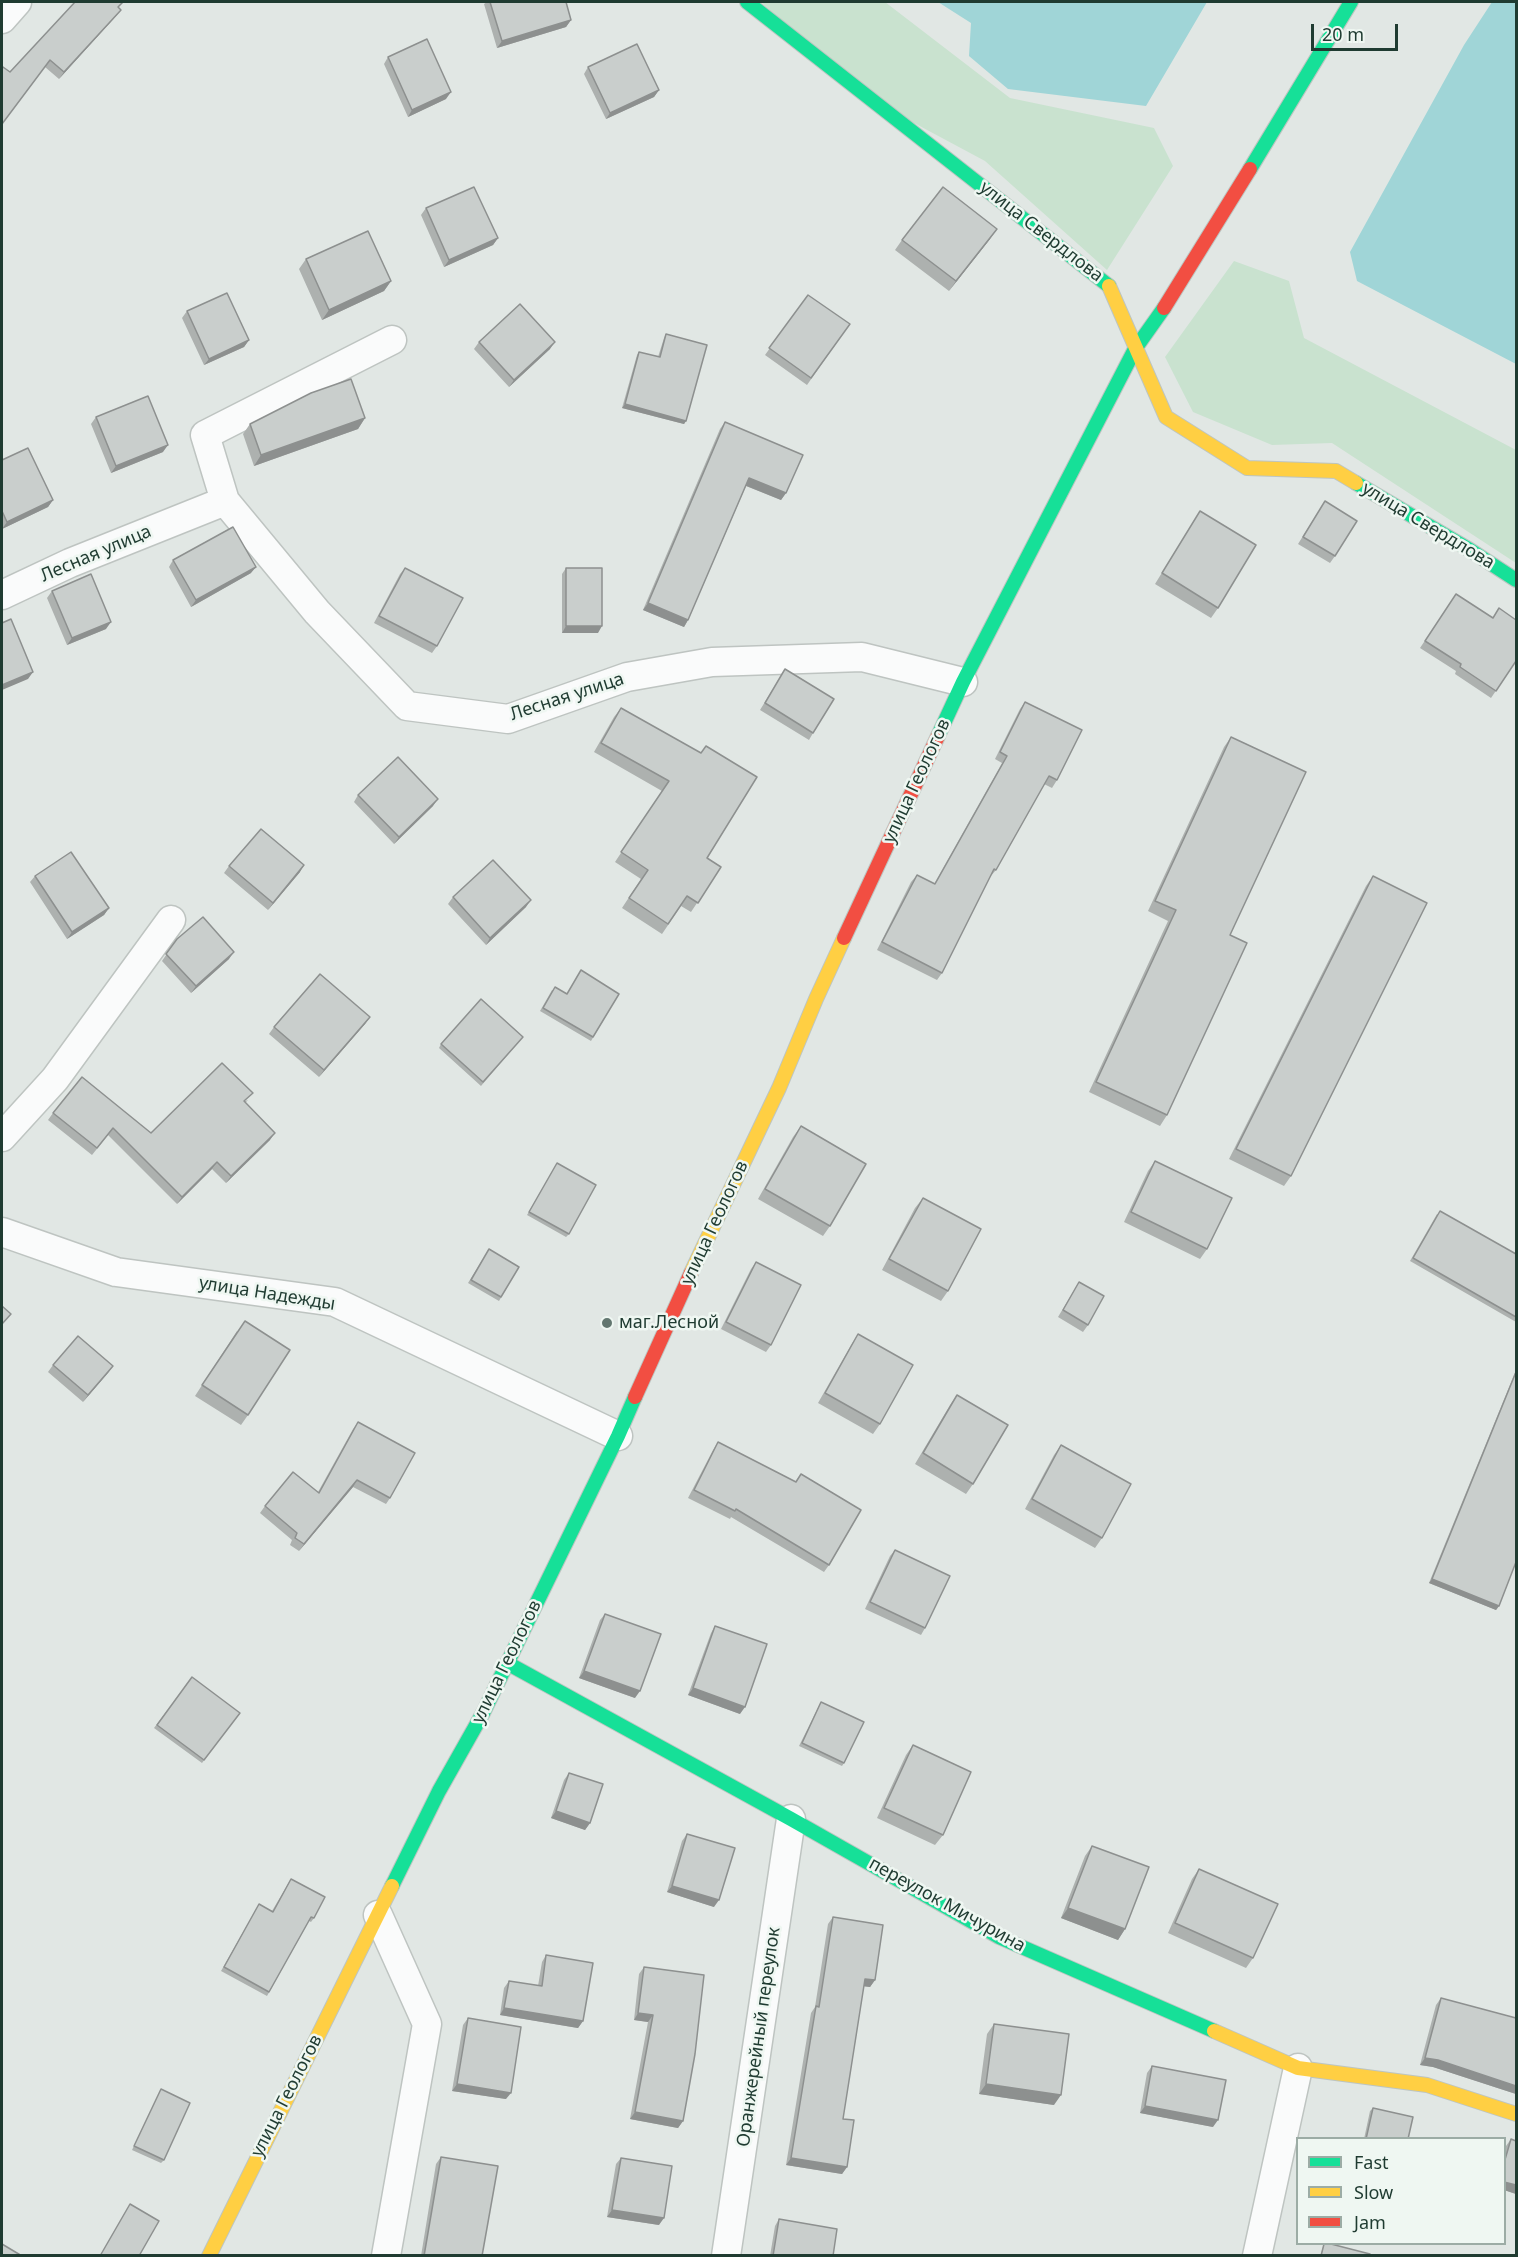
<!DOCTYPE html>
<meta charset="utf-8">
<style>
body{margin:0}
#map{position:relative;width:1518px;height:2257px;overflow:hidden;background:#e1e7e4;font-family:"Noto Sans",sans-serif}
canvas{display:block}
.frame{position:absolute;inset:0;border:3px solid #1f3b31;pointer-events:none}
.legend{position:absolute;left:1296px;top:2137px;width:210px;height:108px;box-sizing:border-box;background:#eff7f2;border:2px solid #9caca5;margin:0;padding:8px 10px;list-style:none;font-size:18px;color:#1f3b31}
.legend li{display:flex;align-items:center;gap:12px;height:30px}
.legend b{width:30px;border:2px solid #9caca5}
.scale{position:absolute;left:1311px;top:24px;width:87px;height:27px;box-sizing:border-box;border:3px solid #1f3b31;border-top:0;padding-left:8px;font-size:18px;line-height:21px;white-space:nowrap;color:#1f3b31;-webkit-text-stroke:4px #eff7f2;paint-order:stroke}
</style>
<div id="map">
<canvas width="1518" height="2257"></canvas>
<div class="frame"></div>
<ul class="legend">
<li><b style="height:8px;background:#16e098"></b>Fast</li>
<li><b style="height:8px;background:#ffcf43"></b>Slow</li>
<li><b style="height:8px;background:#f24e42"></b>Jam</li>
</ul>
<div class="scale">20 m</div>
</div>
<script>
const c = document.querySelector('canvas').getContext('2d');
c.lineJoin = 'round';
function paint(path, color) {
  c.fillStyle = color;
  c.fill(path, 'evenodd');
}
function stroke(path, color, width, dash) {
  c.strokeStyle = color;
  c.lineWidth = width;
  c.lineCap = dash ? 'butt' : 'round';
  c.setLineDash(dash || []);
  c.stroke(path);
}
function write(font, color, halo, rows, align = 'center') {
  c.font = font + ' "Noto Sans",sans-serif';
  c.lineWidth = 5;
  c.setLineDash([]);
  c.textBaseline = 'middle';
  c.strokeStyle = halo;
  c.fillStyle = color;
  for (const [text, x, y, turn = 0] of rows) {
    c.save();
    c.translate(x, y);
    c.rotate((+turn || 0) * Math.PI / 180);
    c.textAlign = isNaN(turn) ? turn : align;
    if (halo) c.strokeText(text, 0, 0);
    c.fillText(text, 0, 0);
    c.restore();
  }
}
const green = new Path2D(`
 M 761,2 L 885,2 L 1010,98 L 1154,128 L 1173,166 L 1107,270 L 985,161 L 873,101 Z
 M 1234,261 L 1289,281 L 1304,338 L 1516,450 L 1516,563 L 1332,443 L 1272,445 L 1193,412 L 1165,357 Z`);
const water = new Path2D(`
 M 938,2 L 1207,2 L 1146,106 L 1008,89 L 969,56 L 971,23 Z
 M 1492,2 L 1516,2 L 1516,364 L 1357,281 L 1350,252 L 1464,45 Z`);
const street = new Path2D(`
 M 2,19 L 17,2
 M 225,501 L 317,612 L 407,706 L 508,719 L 627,677 L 712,662 L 862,657 L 963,682
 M 2,595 L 70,563 L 225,501 L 205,435 L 392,340
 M 2,1137 L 55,1079 L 171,920
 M 2,1232 L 116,1272 L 335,1302 L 618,1436
 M 378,1915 L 427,2024 L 386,2256
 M 726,2256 L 791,1819
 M 1257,2256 L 1298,2068`);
const fast = new Path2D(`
 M 747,2 L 1109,286
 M 1250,169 L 1351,2
 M 1356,483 L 1470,550 L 1516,580
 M 938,736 L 963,682 L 1135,349 L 1164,308
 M 507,1663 L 791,1819 L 999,1937 L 1214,2031
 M 392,1886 L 439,1791 L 483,1713 L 618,1436 L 635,1397`);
const slow = new Path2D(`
 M 1109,286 L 1166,417 L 1247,468 L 1336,471 L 1356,483
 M 691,1273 L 779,1088 L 816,999 L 844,938
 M 1214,2031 L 1298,2068 L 1427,2085 L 1516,2114
 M 209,2256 L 392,1886`);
const jam = new Path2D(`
 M 1164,308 L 1250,169
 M 844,938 L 938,736
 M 635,1397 L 691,1273`);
const wall = new Path2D(`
 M 487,2 L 566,2 L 571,20 L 566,27 L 497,48 L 484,4 Z
 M 119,8 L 116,16 L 59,79 L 45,67 L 10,72 Z
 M 388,57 L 446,99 L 408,117 L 384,64 Z
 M 588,67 L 659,90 L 654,97 L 606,119 L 584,74 Z
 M 426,208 L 498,238 L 493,245 L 444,267 L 421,215 Z
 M 990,239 L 949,291 L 895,250 L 902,240 Z
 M 306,259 L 391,281 L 384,291 L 322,320 L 299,269 Z
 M 808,295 L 850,324 L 807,385 L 765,355 Z
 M 187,311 L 249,340 L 244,347 L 204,365 L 182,318 Z
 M 666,334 L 686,421 L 684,424 L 622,408 L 637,355 L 639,352 L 658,357 L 664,338 Z
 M 479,342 L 550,349 L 509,387 L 474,349 Z
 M 96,417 L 163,452 L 111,473 L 91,424 Z
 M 365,418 L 358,429 L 254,466 L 243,434 L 250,424 Z
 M 725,422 L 786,493 L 781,500 L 746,486 L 688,620 L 684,627 L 643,610 L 720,429 Z
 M 2,460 L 53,500 L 48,507 L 2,529 Z
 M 1325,501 L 1335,556 L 1330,563 L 1298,544 Z
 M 1200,511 L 1218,608 L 1211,618 L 1155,584 Z
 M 173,560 L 251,573 L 191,607 L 169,567 Z
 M 405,568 L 437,646 L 432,653 L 374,623 L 400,574 Z
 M 566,568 L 598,633 L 562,633 L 562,574 Z
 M 52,591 L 106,629 L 67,645 L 47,598 Z
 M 1456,594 L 1516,661 L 1491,698 L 1455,674 L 1456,671 L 1420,648 Z
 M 785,669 L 813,733 L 809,740 L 760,710 Z
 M 1025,702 L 1057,780 L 1052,788 L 1044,784 L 996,870 L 990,877 L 942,973 L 937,980 L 877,950 L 911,882 L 917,875 L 934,884 L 1002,763 L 995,759 L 1020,709 Z
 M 621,708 L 701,753 L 706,746 L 707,858 L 721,867 L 691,912 L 681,906 L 662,934 L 622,908 L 641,879 L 615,862 L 662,791 L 594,752 L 614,717 Z
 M 1231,737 L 1230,935 L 1167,1115 L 1160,1126 L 1089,1092 L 1168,921 L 1148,911 L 1224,747 Z
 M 358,795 L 433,806 L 394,844 L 354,802 Z
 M 229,866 L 300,872 L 268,910 L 224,873 Z
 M 35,876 L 109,908 L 104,915 L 67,939 L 30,882 Z
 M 1373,876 L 1291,1176 L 1284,1186 L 1229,1159 L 1366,886 Z
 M 453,897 L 526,907 L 486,945 L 448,904 Z
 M 177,939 L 229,959 L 191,993 L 162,961 Z
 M 552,990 L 566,994 L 619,994 L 591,1041 L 540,1011 Z
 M 370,1017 L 365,1024 L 319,1077 L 269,1034 L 274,1027 Z
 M 523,1037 L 481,1086 L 439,1048 L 441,1044 Z
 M 248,1100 L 245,1103 L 270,1140 L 226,1183 L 212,1169 L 177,1204 L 108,1135 L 92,1155 L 48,1120 L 53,1113 L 151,1133 Z
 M 801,1126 L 830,1226 L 823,1236 L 758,1199 L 793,1137 Z
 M 1155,1161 L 1207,1249 L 1200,1259 L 1124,1222 L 1148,1171 Z
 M 555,1167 L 569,1234 L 566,1237 L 527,1215 Z
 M 923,1198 L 948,1291 L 941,1301 L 882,1270 L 915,1208 Z
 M 1437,1214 L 1516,1254 L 1516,1322 L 1410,1261 Z
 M 489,1249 L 519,1267 L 499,1301 L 468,1283 Z
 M 756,1262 L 771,1345 L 766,1352 L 721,1329 L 751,1269 Z
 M 1079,1282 L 1088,1325 L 1083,1332 L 1058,1317 Z
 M 237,1331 L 248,1415 L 241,1425 L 195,1396 Z
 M 858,1334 L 880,1424 L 873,1434 L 818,1403 L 851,1345 Z
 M 53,1365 L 113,1366 L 83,1402 L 48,1372 Z
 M 1516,1370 L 1516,1562 L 1499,1606 L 1496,1610 L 1429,1583 Z
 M 957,1395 L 973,1484 L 966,1494 L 915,1464 L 950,1405 Z
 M 358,1422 L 390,1498 L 386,1504 L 353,1487 L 299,1551 L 290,1545 L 292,1540 L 260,1513 L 265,1506 L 318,1492 L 353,1429 Z
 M 718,1442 L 795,1482 L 801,1474 L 829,1565 L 824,1572 L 731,1517 L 730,1519 L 688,1498 L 713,1450 Z
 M 1061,1445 L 1102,1538 L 1095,1548 L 1025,1509 L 1054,1455 Z
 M 895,1550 L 925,1628 L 921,1635 L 865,1609 L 890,1556 Z
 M 605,1614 L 635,1698 L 579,1678 L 600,1620 Z
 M 715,1626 L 740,1714 L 688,1695 L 711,1633 Z
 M 192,1677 L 240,1713 L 202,1763 L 154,1728 Z
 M 821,1702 L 844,1763 L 842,1766 L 799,1746 Z
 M 913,1745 L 943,1835 L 935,1845 L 877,1818 L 906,1755 Z
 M 569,1773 L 590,1823 L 585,1830 L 551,1818 L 564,1780 Z
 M 687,1834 L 714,1907 L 667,1892 L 682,1841 Z
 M 1092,1846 L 1125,1929 L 1118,1940 L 1061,1918 L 1085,1856 Z
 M 1199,1869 L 1253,1958 L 1246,1968 L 1168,1933 L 1192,1879 Z
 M 291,1879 L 314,1918 L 311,1922 L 309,1921 L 267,1996 L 221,1971 L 259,1904 L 272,1911 Z
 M 833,1917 L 875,1980 L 870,1987 L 864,1986 L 843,2119 L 847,2167 L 842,2174 L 786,2165 L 811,2013 L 815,2007 L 828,1924 Z
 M 546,1955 L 583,2021 L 578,2028 L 500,2015 L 504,1988 L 509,1981 L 538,1986 L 542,1962 Z
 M 644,1967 L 683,2121 L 678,2128 L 630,2119 L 648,2022 L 634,2020 L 639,1974 Z
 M 1441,1998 L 1516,2018 L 1516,2094 L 1433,2067 L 1420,2065 L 1436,2005 Z
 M 468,2018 L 506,2099 L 452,2091 L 463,2025 Z
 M 994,2024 L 1054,2105 L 979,2094 L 987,2034 Z
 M 1152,2066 L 1213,2127 L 1140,2113 L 1147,2073 Z
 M 161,2089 L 164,2160 L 161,2163 L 132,2150 Z
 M 1373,2108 L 1408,2139 L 1364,2139 L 1370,2111 Z
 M 1511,2139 L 1516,2194 L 1504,2190 L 1504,2153 L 1506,2146 Z
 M 441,2157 L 482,2256 L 421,2256 L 436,2164 Z
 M 621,2158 L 659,2225 L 607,2217 L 616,2164 Z
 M 779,2219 L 833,2256 L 770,2256 L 775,2226 Z
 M 1324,2244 L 1331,2244 L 1369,2256 L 1320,2256 Z`);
const shadedWall = new Path2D(`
 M 121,10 L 116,16 L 59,79 L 64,72 Z
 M 571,20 L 566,27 L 497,48 L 502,41 Z
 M 659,90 L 654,97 L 606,119 L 610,113 Z
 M 451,92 L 446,99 L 408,117 L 412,110 Z
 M 997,229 L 990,239 L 949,291 L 956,281 Z
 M 498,238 L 493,245 L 444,267 L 449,260 Z
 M 391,281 L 384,291 L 322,320 L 329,310 Z
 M 249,340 L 244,347 L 204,365 L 209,359 Z
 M 555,342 L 550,349 L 509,387 L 514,380 Z
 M 625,404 L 686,421 L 684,424 L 622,408 Z
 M 365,418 L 358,429 L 254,466 L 261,455 Z
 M 168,445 L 163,452 L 111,473 L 116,466 Z
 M 749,478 L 786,493 L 781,500 L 744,485 Z
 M 53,500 L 48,507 L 2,529 L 7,522 Z
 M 256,567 L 251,573 L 191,607 L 196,600 Z
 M 648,603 L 688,620 L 684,627 L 643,610 Z
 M 111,622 L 106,629 L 67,645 L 72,638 Z
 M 566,626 L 602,626 L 598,633 L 562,633 Z
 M 33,672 L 28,679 L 2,690 L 2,685 Z
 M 438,799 L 433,806 L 394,844 L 399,837 Z
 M 304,865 L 300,872 L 268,910 L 273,903 Z
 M 531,900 L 526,907 L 486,945 L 490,938 Z
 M 109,908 L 104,915 L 67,939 L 72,932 Z
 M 234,952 L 229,959 L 191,993 L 196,986 Z
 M 370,1017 L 365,1024 L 319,1077 L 324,1070 Z
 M 275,1133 L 270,1140 L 226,1183 L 231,1176 Z
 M 217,1162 L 212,1169 L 177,1204 L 182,1197 Z
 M 113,1366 L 108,1373 L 83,1402 L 88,1395 Z
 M 357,1480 L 353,1487 L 299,1551 L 304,1544 Z
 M 1432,1579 L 1499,1606 L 1496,1610 L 1429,1583 Z
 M 584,1671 L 640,1691 L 635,1698 L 579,1678 Z
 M 693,1688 L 745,1707 L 740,1714 L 688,1695 Z
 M 556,1811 L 590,1823 L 585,1830 L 551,1818 Z
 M 672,1886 L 719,1900 L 714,1907 L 667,1892 Z
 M 1068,1908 L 1125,1929 L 1118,1940 L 1061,1918 Z
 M 865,1979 L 875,1980 L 870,1987 L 861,1986 Z
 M 504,2008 L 583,2021 L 578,2028 L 500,2015 Z
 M 638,2013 L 653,2015 L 648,2022 L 634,2020 Z
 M 1425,2058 L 1438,2060 L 1516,2086 L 1516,2094 L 1433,2067 L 1420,2065 Z
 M 457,2084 L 511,2093 L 506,2099 L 452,2091 Z
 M 986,2084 L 1061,2095 L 1054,2105 L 979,2094 Z
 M 1145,2106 L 1218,2120 L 1213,2127 L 1140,2113 Z
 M 635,2112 L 683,2121 L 678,2128 L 630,2119 Z
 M 791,2158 L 847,2167 L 842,2174 L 786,2165 Z
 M 1504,2182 L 1516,2185 L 1516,2194 L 1504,2190 Z
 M 612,2210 L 664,2218 L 659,2225 L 607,2217 Z`);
const building = new Path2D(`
 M 75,2 L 123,2 L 118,7 L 121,10 L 64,72 L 50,60 L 2,124 L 2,69 L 3,67 L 10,72 Z
 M 490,2 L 566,2 L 571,20 L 502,41 Z
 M 427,39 L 451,92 L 412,110 L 388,57 Z
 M 637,44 L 659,90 L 610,113 L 588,67 Z
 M 474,187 L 498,238 L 449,260 L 426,208 Z
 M 943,187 L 997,229 L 956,281 L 902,240 Z
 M 368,231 L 391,281 L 329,310 L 306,259 Z
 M 227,293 L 249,340 L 209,359 L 187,311 Z
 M 808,295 L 850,324 L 811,378 L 769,348 Z
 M 520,304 L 555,342 L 514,380 L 479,342 Z
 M 666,334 L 707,345 L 686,421 L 625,404 L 639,352 L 660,357 Z
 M 351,379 L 365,418 L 261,455 L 250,424 L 311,393 Z
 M 148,396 L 168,445 L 116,466 L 96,417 Z
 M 725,422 L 803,455 L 786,493 L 749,478 L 688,620 L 648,603 Z
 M 28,448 L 53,500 L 7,522 L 2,511 L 2,460 Z
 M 1325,501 L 1357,521 L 1335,556 L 1303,537 Z
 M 1200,511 L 1256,545 L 1218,608 L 1162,573 Z
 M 233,527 L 256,567 L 196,600 L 173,560 Z
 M 405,568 L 463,598 L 437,646 L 379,616 Z
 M 566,568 L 602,568 L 602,626 L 566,626 Z
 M 91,574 L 111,622 L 72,638 L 52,591 Z
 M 1456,594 L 1493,618 L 1499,608 L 1516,620 L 1516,661 L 1496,691 L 1460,667 L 1461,664 L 1425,641 Z
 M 11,619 L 33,672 L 2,685 L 2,623 Z
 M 785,669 L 834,699 L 813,733 L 765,703 Z
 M 1025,702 L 1082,730 L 1057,780 L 1049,776 L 996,870 L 994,869 L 942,973 L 882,942 L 917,875 L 935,884 L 1007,756 L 1000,752 Z
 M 621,708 L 701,753 L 706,746 L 757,777 L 707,858 L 721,867 L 698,903 L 687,896 L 668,924 L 629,898 L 648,870 L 621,852 L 669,781 L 601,743 Z
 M 1231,737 L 1306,772 L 1230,935 L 1247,943 L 1167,1115 L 1096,1082 L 1176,910 L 1155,901 Z
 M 398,757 L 438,799 L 399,837 L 358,795 Z
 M 261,829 L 304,865 L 273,903 L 229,866 Z
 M 71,852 L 109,908 L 72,932 L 35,876 Z
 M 493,860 L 531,900 L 490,938 L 453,897 Z
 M 1373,876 L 1427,903 L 1291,1176 L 1236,1149 Z
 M 203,917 L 234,952 L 196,986 L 166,954 L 177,939 Z
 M 581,970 L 619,994 L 593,1037 L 543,1008 L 555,987 L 567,994 Z
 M 320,974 L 370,1017 L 324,1070 L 274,1027 Z
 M 481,999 L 523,1037 L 483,1082 L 441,1044 Z
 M 222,1063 L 253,1093 L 244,1101 L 275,1133 L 231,1176 L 217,1162 L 182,1197 L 113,1128 L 97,1148 L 53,1113 L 82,1077 L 151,1133 Z
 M 801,1126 L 866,1164 L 830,1226 L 765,1189 Z
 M 1155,1161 L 1232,1198 L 1207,1249 L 1131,1212 Z
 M 557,1163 L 596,1185 L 569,1234 L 529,1212 Z
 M 923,1198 L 981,1229 L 948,1291 L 889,1259 Z
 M 1440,1211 L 1516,1254 L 1516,1317 L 1413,1258 Z
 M 489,1249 L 519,1267 L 501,1297 L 471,1280 Z
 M 756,1262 L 801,1285 L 771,1345 L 726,1322 Z
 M 1079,1282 L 1104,1296 L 1088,1325 L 1063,1310 Z
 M 2,1306 L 11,1314 L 2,1324 Z
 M 245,1321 L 290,1350 L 248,1415 L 202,1385 Z
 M 858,1334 L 913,1365 L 880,1424 L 825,1393 Z
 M 78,1336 L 113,1366 L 88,1395 L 53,1365 Z
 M 1516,1372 L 1516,1562 L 1499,1606 L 1432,1579 Z
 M 957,1395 L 1008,1425 L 973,1484 L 923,1453 Z
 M 358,1422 L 415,1453 L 390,1498 L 357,1480 L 304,1544 L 295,1538 L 297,1533 L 265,1506 L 293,1472 L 319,1493 Z
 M 718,1442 L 796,1482 L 801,1474 L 861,1510 L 829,1565 L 736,1509 L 735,1511 L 694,1490 Z
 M 1061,1445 L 1131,1484 L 1102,1538 L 1032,1499 Z
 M 895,1550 L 950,1576 L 925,1628 L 870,1602 Z
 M 605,1614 L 661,1634 L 640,1691 L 584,1671 Z
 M 715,1626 L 767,1644 L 745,1707 L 693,1688 Z
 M 192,1677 L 240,1713 L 204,1760 L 157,1725 Z
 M 821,1702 L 864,1722 L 844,1763 L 802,1743 Z
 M 913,1745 L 971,1772 L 943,1835 L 884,1808 Z
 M 569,1773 L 603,1784 L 590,1823 L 556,1811 Z
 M 687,1834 L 735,1848 L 719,1900 L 672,1886 Z
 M 1092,1846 L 1149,1867 L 1125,1929 L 1068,1908 Z
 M 1199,1869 L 1278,1904 L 1253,1958 L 1175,1923 Z
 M 291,1879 L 325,1897 L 314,1918 L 311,1917 L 269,1992 L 224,1967 L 259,1904 L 273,1912 Z
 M 833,1917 L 883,1925 L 875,1980 L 865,1979 L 843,2119 L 854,2120 L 847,2167 L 791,2158 L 816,2006 L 819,2007 Z
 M 546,1955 L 593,1963 L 583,2021 L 504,2008 L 509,1981 L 542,1986 Z
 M 644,1967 L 704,1975 L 695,2054 L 683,2121 L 635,2112 L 653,2015 L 638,2013 Z
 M 1441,1998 L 1516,2018 L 1516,2086 L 1438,2060 L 1425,2058 Z
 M 468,2018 L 521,2027 L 511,2093 L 457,2084 Z
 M 994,2024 L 1069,2034 L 1061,2095 L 986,2084 Z
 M 1152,2066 L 1226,2080 L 1218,2120 L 1145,2106 Z
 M 161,2089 L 190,2103 L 164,2160 L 134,2146 Z
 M 1373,2108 L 1413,2117 L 1408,2139 L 1366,2139 Z
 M 1511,2139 L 1516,2141 L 1516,2185 L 1504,2182 L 1504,2163 Z
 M 441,2157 L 498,2166 L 482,2256 L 424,2256 Z
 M 621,2158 L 672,2166 L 664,2218 L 612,2210 Z
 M 130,2204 L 159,2221 L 139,2256 L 100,2256 Z
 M 779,2219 L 837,2229 L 833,2256 L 773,2256 Z
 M 2,2244 L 22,2256 L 2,2256 Z
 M 1324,2244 L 1331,2244 L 1370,2254 L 1369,2256 L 1321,2256 Z`);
const markers = [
 [607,1323,6,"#637770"]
];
const streetNames = [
 ["улица Свердлова",1041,232,38],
 ["улица Свердлова",1428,526,31],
 ["Лесная улица",96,554,-23],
 ["Лесная улица",567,697,-18],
 ["улица Геологов",917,781,-65],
 ["улица Геологов",715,1223,-65],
 ["улица Надежды",267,1294,9],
 ["улица Геологов",507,1662,-64],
 ["переулок Мичурина",947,1905,29],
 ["Оранжерейный переулок",759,2037,-82],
 ["улица Геологов",287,2096,-63]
];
const poiNames = [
 ["маг.Лесной",619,1323]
];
paint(green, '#c9e2cf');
paint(water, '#a0d5d7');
stroke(street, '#bec4c1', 31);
stroke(fast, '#bdc5c1', 16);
stroke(slow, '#bdc5c1', 16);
stroke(jam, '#bdc5c1', 16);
stroke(street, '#fafbfb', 28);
stroke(fast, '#16e098', 14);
stroke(slow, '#ffcf43', 14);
stroke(jam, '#f24e42', 14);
paint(wall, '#adb1af');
paint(shadedWall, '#8d908f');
paint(building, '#c9cecc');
stroke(building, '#8d908f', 1.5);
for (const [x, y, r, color] of markers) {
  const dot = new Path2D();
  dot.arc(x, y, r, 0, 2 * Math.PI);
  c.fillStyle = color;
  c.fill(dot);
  stroke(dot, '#eff7f2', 2);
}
write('18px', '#1f3b31', '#eff7f2', streetNames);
write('18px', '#1f3b31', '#eff7f2', poiNames, 'left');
</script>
